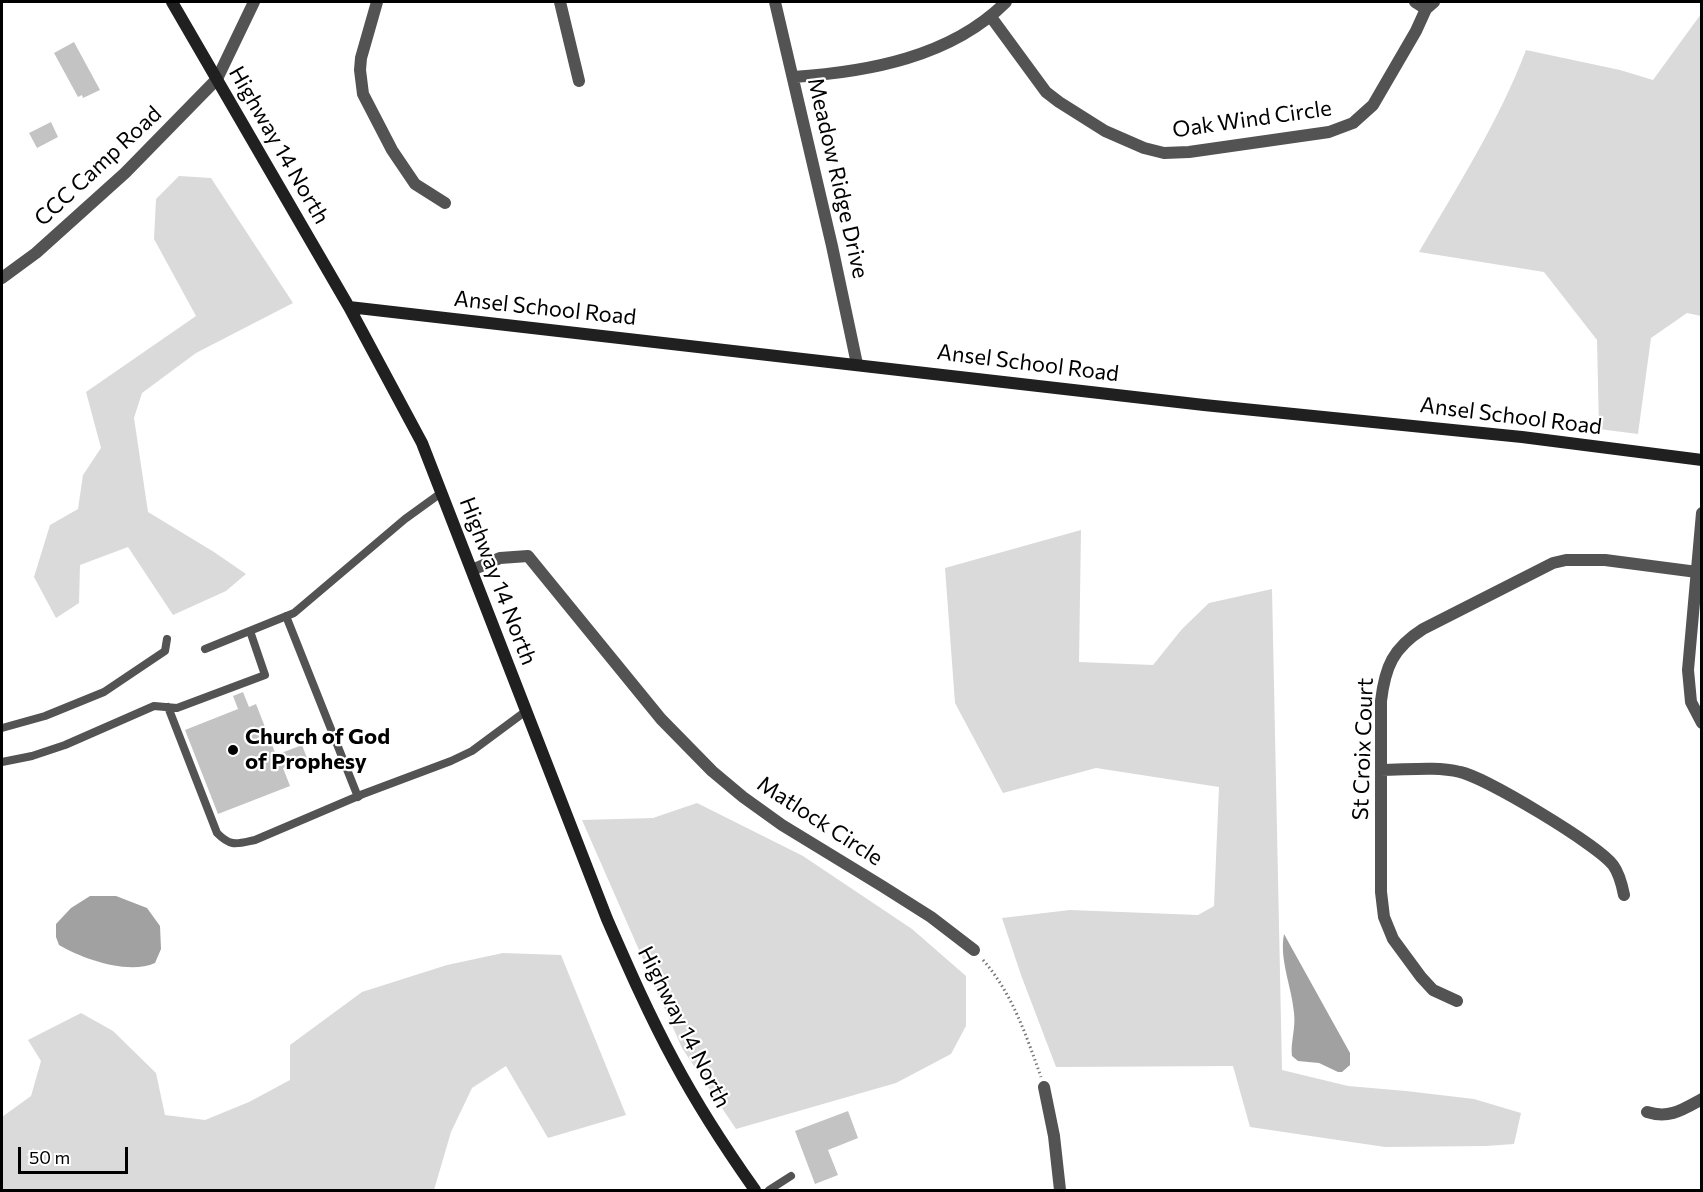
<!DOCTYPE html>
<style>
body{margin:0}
#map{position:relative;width:1703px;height:1192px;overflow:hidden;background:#fff;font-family:Commissioner,sans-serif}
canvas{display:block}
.frame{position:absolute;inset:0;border:3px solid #000;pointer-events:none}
.scale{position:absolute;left:18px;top:1147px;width:110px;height:27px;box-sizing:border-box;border:3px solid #000;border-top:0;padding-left:8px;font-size:18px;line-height:21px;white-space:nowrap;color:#000;-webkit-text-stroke:4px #fff;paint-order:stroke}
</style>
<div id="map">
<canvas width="1703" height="1192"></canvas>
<div class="frame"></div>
<div class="scale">50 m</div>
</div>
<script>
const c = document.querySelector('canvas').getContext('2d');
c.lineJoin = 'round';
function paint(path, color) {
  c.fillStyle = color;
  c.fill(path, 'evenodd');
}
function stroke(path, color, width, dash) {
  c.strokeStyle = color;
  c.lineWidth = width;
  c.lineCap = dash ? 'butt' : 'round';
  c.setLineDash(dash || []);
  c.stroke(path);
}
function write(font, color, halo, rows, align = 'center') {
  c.font = font + ' Commissioner,sans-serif';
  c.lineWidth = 4.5;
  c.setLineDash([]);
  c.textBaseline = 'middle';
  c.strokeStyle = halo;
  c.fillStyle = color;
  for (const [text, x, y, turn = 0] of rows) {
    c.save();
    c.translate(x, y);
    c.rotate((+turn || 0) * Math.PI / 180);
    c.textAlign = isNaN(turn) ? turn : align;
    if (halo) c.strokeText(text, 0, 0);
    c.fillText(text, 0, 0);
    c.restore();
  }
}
const green = new Path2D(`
 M 1701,14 L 1701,316 L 1687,313 L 1651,338 L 1638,434 L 1599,429 L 1597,340 L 1544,272 L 1419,252 C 1457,187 1499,121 1526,50 L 1620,70 L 1653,80 Z
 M 179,176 L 211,178 L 293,303 L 196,353 L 142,393 L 134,418 L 148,512 L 214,552 L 246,574 L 226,591 L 173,615 L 128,547 L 80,565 L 79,603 L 56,618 L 34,577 L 50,525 L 78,509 L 83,475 L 101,448 L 86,392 L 196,316 L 154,239 L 156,199 Z
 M 1081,530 L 1079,662 L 1153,665 L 1182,629 L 1209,603 L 1272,589 L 1282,1070 L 1348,1086 L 1406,1091 L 1474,1099 L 1521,1113 L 1514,1144 L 1486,1146 L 1385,1147 L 1250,1127 L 1233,1066 L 1056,1067 L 1021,975 L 1002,918 L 1070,910 L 1198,915 L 1214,906 L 1219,787 L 1096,768 L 1003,793 L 955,703 L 945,568 Z
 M 697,803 L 803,856 L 912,929 L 966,976 L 966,1026 L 951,1054 L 896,1083 L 736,1129 L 682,1048 L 582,820 L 653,818 Z
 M 503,953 L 561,955 L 626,1115 L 548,1138 L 506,1066 L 472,1088 L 451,1132 L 434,1190 L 2,1190 L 2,1117 L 31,1096 L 41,1061 L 28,1040 L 81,1013 L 113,1031 L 156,1073 L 165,1115 L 205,1120 L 249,1102 L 290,1080 L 290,1045 L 362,992 L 447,965 Z`);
const water = new Path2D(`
 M 90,896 L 116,896 L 147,908 L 160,926 L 161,949 L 155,963 C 128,975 83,959 59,945 L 56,937 L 56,924 L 71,908 Z
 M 1284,934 L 1350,1053 L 1350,1065 L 1342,1072 L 1338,1072 L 1319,1063 L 1298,1061 L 1292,1056 C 1290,1044 1296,1028 1294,1013 C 1292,987 1279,960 1284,934 Z`);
const building = new Path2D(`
 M 74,42 L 100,90 L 83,98 L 82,95 L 78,97 L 54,53 Z
 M 51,122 L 58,137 L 37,148 L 29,133 Z
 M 243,692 L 249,707 L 256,704 L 276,755 L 302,745 L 307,758 L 283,768 L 290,786 L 218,814 L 185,730 L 238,709 L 233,696 Z
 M 848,1111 L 858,1138 L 828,1150 L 838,1175 L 815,1184 L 795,1131 Z`);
const path = new Path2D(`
 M 983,960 C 1012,993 1026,1035 1041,1077`);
const lane = new Path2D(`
 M 286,616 L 358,797
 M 205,649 L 294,613 L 405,519 L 441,493
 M 168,707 L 217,833 C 231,847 236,844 255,840 L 363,794 L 451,761 L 472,751 L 526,711
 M 2,728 L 45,716 L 104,692 L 165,651 L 167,639
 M 2,762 L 32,756 L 65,745 L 154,706 L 177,708 L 265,675 L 250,631
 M 769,1190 L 791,1176`);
const street = new Path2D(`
 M 377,2 L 361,58 L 360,70 L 363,94 L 392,150 L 415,184 L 445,203
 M 560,2 L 579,81
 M 775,2 L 832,246 L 857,364
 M 1415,2 L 1426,9
 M 991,17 L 1046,92 L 1059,102 L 1105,131 L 1144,148 L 1164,153 L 1189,152 L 1329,132 L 1353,123 L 1373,105 L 1416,31 L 1426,9 L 1434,2
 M 793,77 C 868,72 951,57 1006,2
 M 2,278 L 36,253 L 125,173 L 217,79 L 254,2
 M 1702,513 L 1688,670 L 1691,702 L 1702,723
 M 472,570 L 500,558 L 528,556 L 661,719 L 712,771 L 743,797 L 782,825 L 882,886 L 931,917 L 974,950
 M 1381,770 C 1407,770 1435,766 1460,772 C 1485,777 1598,845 1613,865 C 1619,873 1622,885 1624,895
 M 1457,1001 L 1433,990 L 1421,977 L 1393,939 L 1384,917 L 1381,892 L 1381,701 C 1385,667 1393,648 1423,629 L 1553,563 L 1566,560 L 1605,560 L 1697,572
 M 1044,1087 L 1054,1136 L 1060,1190
 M 1647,1112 C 1669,1119 1682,1110 1702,1099`);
const secondary = new Path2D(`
 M 172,2 L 349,307 L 422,443 L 607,919 C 628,967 649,1015 674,1061 C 698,1106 726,1149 755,1190
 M 349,307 L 1204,405 L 1522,437 L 1702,460`);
const markers = [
 [233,750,6,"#000"]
];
const streetNames = [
 ["Oak Wind Circle",1252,119,-8],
 ["Highway 14 North",279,145,60],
 ["CCC Camp Road",98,166,-43],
 ["Meadow Ridge Drive",838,178,77],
 ["Ansel School Road",545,308,6],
 ["Ansel School Road",1028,363,7],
 ["Ansel School Road",1511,416,7],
 ["Highway 14 North",498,581,69],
 ["St Croix Court",1363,749,-88],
 ["Matlock Circle",820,821,33],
 ["Highway 14 North",684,1027,63]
];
const poiNames = [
 ["Church of God",245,737],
 ["of Prophesy",245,762]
];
paint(green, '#dadada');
paint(water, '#a1a1a1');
paint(building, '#c3c3c3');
stroke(path, '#757575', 3, [1.5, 3]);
stroke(lane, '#535353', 8);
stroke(street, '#535353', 12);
stroke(secondary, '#202020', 12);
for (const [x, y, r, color] of markers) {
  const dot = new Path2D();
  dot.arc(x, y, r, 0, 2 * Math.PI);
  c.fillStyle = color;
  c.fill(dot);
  stroke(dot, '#fff', 2);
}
write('22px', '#000', '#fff', streetNames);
write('bold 22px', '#000', '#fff', poiNames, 'left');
</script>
